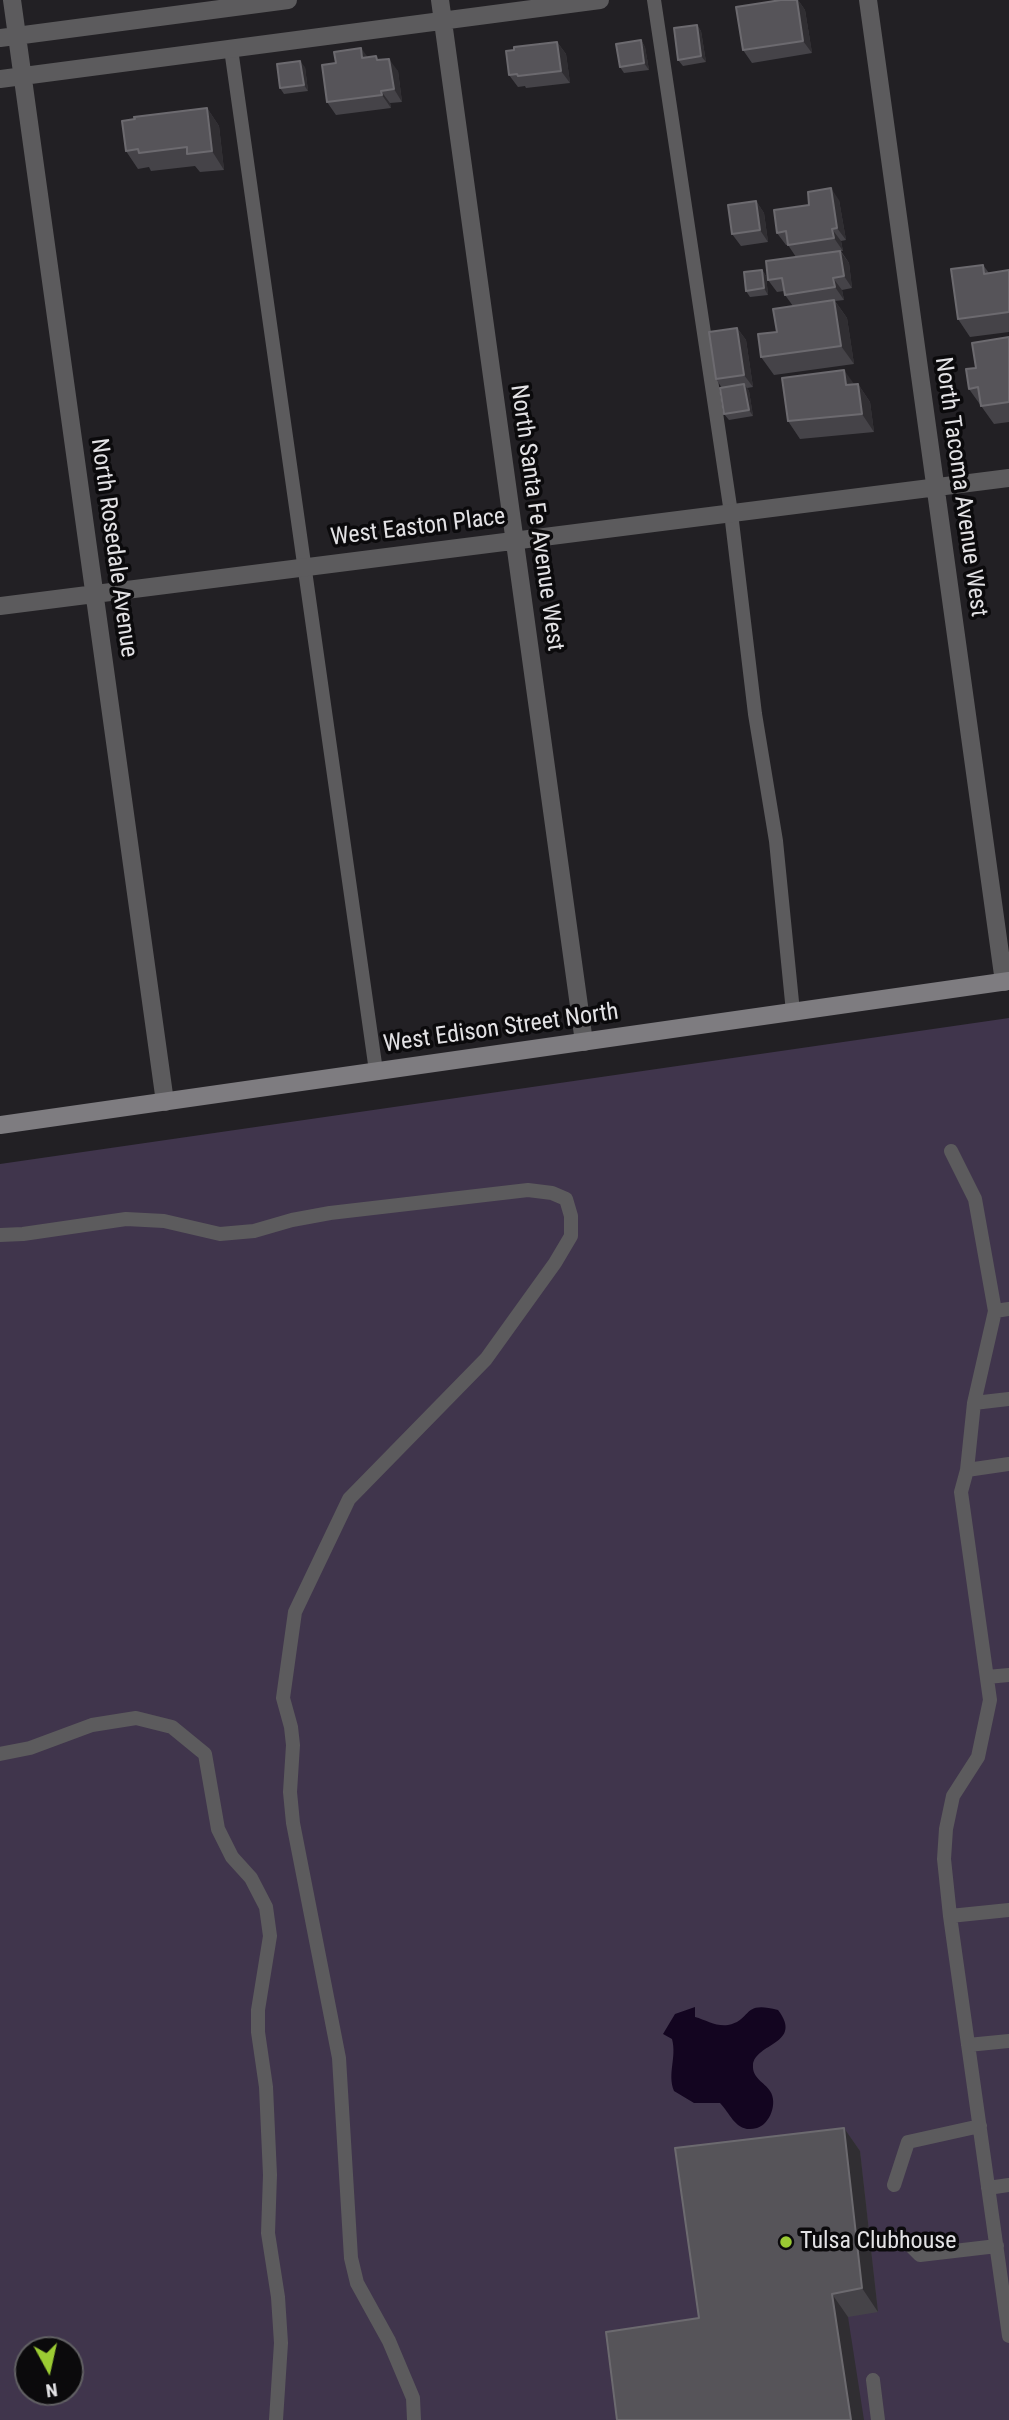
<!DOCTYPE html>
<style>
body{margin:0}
#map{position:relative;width:1009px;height:2420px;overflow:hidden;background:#222024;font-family:"Roboto Condensed",sans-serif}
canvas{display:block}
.north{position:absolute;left:14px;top:2336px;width:70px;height:70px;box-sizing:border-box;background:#0b0a0c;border:2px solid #616063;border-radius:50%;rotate:172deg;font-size:19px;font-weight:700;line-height:28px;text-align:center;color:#e3e2e5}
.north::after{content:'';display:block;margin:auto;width:24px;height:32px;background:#9bcb33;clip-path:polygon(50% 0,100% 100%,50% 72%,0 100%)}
</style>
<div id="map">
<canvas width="1009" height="2420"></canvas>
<div class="north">N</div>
</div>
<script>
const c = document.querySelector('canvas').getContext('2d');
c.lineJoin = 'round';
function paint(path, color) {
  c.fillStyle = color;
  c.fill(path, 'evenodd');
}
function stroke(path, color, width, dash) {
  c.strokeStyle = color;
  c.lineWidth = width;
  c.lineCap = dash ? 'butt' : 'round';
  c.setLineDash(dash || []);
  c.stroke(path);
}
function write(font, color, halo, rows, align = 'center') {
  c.font = font + ' "Roboto Condensed",sans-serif';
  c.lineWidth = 7;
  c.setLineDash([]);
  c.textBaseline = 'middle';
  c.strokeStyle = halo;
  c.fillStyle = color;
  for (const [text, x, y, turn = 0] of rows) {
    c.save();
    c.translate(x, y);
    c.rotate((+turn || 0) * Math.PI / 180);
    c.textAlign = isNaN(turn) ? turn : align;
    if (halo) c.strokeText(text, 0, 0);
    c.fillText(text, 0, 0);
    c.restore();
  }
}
const green = new Path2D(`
 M 1009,1018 L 1009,2420 L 0,2420 L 0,1164 ZM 28,2350 L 70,2350 L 70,2392 L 28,2392 Z`);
const water = new Path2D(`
 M 695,2007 L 695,2017 C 706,2020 717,2027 728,2025 C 753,2020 741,2000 778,2010 C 804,2044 755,2043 753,2065 C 752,2078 764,2082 770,2091 C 778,2103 770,2124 757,2128 C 736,2134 731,2114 720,2103 L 694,2103 L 674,2091 C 667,2073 677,2058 672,2039 L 663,2034 L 675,2014 Z`);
const service = new Path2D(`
 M 654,0 L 731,513 L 755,714 L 776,841 L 793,1012
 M 231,49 L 376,1071
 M 951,1151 L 975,1199 L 995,1311
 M 0,1235 L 23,1234 L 126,1219 L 164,1221 L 220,1234 L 254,1231 L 292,1220 L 330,1213 L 528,1190 L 552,1193 L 566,1199 L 571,1216 L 571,1236 L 555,1263 L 486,1359 L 349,1499 L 295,1612 L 283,1698 L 291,1727 L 293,1745 L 290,1792 L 293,1823 L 339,2058 L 351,2258 L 357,2283 L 389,2341 L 413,2398 L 414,2420
 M 1009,1309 L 995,1311 L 974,1403 L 967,1470 L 961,1492 L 990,1700 L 978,1757 L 953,1796 L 946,1829 L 944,1859 L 950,1916 L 1009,2336
 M 974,1403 L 1009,1399
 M 967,1470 L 1009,1464
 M 987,1677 L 1009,1675
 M 0,1754 L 30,1748 L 92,1725 L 136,1718 L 172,1727 L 205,1754 L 218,1829 L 232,1857 L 251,1878 L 266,1907 L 270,1936 L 258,2010 L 258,2032 L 266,2087 L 270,2175 L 268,2233 L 278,2297 L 281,2343 L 276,2420
 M 950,1916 L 1009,1910
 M 968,2045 L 1009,2041
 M 894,2185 L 908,2142 L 980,2126
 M 988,2188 L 1009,2185
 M 901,2236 L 920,2255 L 997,2246
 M 873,2380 L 878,2420`);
const minor = new Path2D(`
 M 12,0 L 165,1102
 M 440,0 L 584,1042
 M 868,0 L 1004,982
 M 0,38 L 288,0
 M 0,79 L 600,0
 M 0,606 L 1009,478`);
const secondary = new Path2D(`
 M 0,1125 L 1009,981`);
const wall = new Path2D(`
 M 781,0 L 798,0 L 805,10 L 812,53 L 752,63 L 743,50 Z
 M 697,25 L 701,31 L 706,62 L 683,66 L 678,60 Z
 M 641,40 L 645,47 L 649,70 L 624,73 L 620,67 Z
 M 557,42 L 566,54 L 570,83 L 526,88 L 525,86 L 518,87 L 509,75 Z
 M 367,57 L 379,60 L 398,71 L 402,102 L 390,103 L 391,108 L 336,115 L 327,102 Z
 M 305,67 L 308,91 L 284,94 L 280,88 Z
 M 207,108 L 219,126 L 224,170 L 200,172 L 195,166 L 151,171 L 149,167 L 138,169 L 126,151 Z
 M 839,200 L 846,240 L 841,241 L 843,251 L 841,251 L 849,263 L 852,288 L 842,290 L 844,300 L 835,301 L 847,318 L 854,364 L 774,375 L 761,357 L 793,306 L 785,295 L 784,291 L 777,292 L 768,280 L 796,257 L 788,245 L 786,245 L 777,233 Z
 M 756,201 L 764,213 L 768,242 L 741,246 L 732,234 Z
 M 983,265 L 989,273 L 1009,270 L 1009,332 L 970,337 L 958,319 Z
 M 762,270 L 766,276 L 768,295 L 750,297 L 746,291 Z
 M 737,328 L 746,340 L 753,387 L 747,388 L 749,391 L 753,416 L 729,420 L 724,414 L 722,388 L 716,379 Z
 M 1009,337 L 1009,422 L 994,424 L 969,389 L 976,368 Z
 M 858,384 L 870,402 L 874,432 L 800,439 L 788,421 Z
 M 844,2128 L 860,2151 L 878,2312 L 848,2317 L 699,2318 Z`);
const shadedWall = new Path2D(`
 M 797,0 L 798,0 L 805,10 L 812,53 L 803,41 Z
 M 697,25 L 701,31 L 706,62 L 701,56 Z
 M 641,40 L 645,47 L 649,70 L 644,63 Z
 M 557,42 L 566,54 L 570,83 L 561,71 Z
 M 361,48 L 370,60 L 362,58 Z
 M 389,59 L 398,71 L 402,102 L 394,89 Z
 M 300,61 L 305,67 L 308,91 L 304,85 Z
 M 381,91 L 390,103 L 391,108 L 382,95 Z
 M 207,108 L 219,126 L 224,170 L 212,151 Z
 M 831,188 L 839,200 L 846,240 L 837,228 Z
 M 756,201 L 764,213 L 768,242 L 760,230 Z
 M 832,229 L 841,241 L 843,251 L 834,238 Z
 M 840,251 L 849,263 L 852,288 L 844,276 Z
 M 762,270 L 766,276 L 768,295 L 764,288 Z
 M 833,278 L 842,290 L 844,300 L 835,287 Z
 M 834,300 L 847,318 L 854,364 L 841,346 Z
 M 737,328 L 746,340 L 753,387 L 744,375 Z
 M 844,370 L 857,388 L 846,385 Z
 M 744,384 L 749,391 L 753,416 L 749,410 Z
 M 858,384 L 870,402 L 874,432 L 862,414 Z
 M 844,2128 L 860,2151 L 878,2312 L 862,2288 Z
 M 832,2294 L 848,2317 L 864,2420 L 851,2420 Z`);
const building = new Path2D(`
 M 781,0 L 797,0 L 803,41 L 743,50 L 736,7 Z
 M 697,25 L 701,56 L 678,60 L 674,28 Z
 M 641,40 L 644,63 L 620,67 L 616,44 Z
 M 557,42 L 561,71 L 518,76 L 517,74 L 509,75 L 506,51 L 514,50 L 514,47 Z
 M 361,48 L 362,58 L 376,56 L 377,60 L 389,59 L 394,89 L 381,91 L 382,95 L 327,102 L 322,65 L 336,63 L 334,52 Z
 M 300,61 L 304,85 L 280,88 L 277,64 Z
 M 207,108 L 212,151 L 187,154 L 187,147 L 139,153 L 138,149 L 126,151 L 122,121 L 135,119 L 134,117 Z
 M 831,188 L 837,228 L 832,229 L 834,238 L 788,245 L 786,231 L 777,233 L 774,210 L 809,205 L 808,192 Z
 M 756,201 L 760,230 L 732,234 L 728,205 Z
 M 840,251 L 844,276 L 833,278 L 835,287 L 785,295 L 782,278 L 768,280 L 766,261 Z
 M 983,265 L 984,274 L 1009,270 L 1009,312 L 958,319 L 951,269 Z
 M 762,270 L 764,288 L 746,291 L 744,272 Z
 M 834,300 L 841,346 L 761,357 L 758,334 L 777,332 L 773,309 Z
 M 737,328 L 744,375 L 716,379 L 709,332 Z
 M 1009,337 L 1009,402 L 981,406 L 978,387 L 969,389 L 966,369 L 976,368 L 972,343 Z
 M 844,370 L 846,385 L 858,384 L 862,414 L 788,421 L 782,378 Z
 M 744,384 L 749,410 L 724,414 L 720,388 Z
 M 844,2128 L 862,2288 L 832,2294 L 851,2420 L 617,2420 L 606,2332 L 699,2318 L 675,2148 Z`);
const markers = [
 [786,2242,7,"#9bcb33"]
];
const streetNames = [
 ["North Tacoma Avenue West",960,487,82],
 ["North Santa Fe Avenue West",536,518,82],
 ["West Easton Place",418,528,-7],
 ["North Rosedale Avenue",113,548,82],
 ["West Edison Street North",501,1029,-8]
];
const poiNames = [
 ["Tulsa Clubhouse",800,2242]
];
paint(green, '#40354c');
paint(water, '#130520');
stroke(service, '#5c5b5d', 14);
stroke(minor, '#5c5b5d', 18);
stroke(secondary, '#7e7c80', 18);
paint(wall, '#454348');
paint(shadedWall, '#302e32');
paint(building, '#565459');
stroke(building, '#6c6a6f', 2);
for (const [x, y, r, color] of markers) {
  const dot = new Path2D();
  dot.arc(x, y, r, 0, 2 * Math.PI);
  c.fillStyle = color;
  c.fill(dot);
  stroke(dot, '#0b0a0c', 2.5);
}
write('24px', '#e3e2e5', '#0b0a0c', streetNames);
write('24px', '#e3e2e5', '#0b0a0c', poiNames, 'left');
</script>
